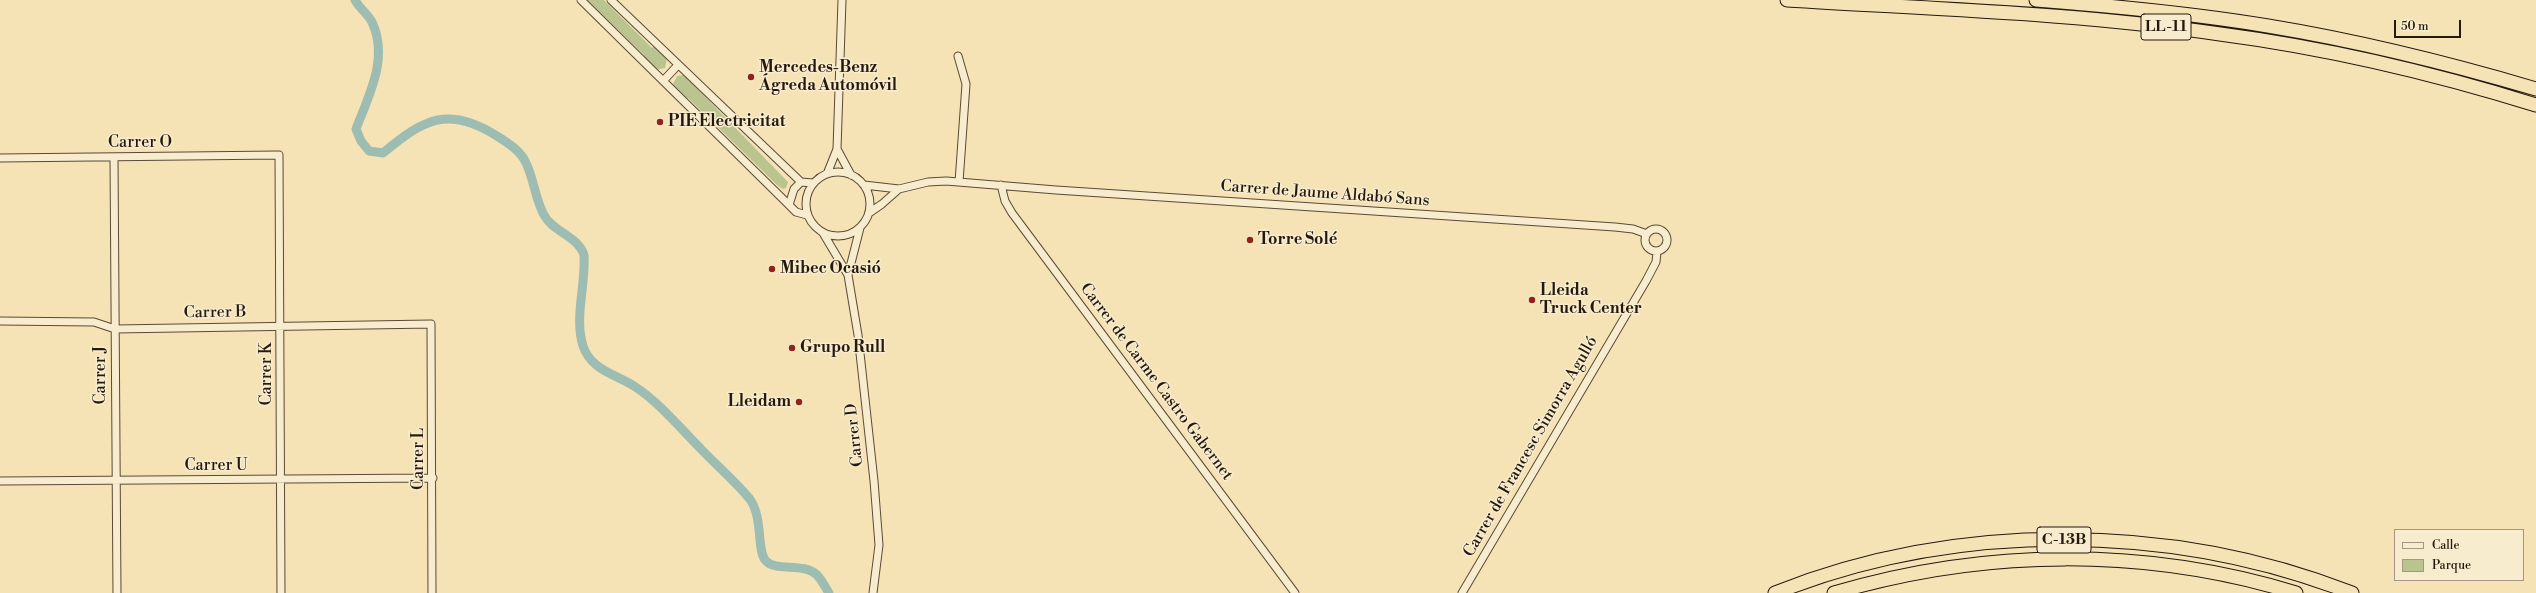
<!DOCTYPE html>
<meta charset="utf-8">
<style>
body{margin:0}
#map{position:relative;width:2536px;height:593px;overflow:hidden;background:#f5e2b5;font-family:"Libre Bodoni",serif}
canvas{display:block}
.legend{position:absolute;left:2394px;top:529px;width:130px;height:52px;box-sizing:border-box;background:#f8eccf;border:1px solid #a49781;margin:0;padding:5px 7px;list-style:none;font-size:12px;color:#25180c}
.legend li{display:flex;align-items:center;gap:8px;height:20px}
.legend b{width:20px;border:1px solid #a49781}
.scale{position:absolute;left:2394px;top:20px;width:67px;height:18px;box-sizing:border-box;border:2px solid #25180c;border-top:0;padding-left:5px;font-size:12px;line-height:14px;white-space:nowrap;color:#25180c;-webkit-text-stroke:3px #f8eccf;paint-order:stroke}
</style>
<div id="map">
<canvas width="2536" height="593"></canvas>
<ul class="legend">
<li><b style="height:5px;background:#f8eccf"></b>Calle</li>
<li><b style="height:11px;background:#bac48f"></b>Parque</li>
</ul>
<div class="scale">50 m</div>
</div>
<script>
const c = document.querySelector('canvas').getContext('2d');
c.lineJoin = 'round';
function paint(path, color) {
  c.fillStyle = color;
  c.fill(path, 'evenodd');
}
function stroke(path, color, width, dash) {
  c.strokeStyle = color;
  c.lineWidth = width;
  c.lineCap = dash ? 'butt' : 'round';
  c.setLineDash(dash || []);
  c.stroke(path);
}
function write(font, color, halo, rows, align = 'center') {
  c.font = font + ' "Libre Bodoni",serif';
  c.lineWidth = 3;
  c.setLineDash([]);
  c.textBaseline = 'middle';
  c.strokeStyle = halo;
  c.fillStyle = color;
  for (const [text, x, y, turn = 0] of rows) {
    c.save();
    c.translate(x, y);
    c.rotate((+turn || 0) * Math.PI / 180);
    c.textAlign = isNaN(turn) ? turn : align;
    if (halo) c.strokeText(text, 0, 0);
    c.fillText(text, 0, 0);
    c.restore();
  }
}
const green = new Path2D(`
 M 587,0 L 604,0 L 652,48 L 655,45 L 667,58 L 665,68 L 655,70 L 642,58 L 644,55 Z
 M 684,75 L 788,182 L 786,188 L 783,189 L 778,186 L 688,98 L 685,101 L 673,84 L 677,76 Z`);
const canal = new Path2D(`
 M 355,0 C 359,8 368,14 372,22 C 389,58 369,95 356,129 L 361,141 L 369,151 L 383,153 C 424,119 448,105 497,136 C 508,143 521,151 526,163 C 534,179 535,199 544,215 C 553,232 578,236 584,255 C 586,285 574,317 583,346 C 591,370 615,374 634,386 C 659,402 679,427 700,448 C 716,465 734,480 749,498 C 764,517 756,551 766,561 C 776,572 804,562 817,575 C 822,580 825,587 829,593`);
const street = new Path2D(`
 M 581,0 L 784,200 L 796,212 L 807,215
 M 611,0 L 801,182 L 813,183
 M 958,56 L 966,84 L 959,182
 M 663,81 L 678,65
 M 837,149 L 851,175
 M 114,157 L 117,593
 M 0,158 L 279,155 L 281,593
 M806 204a32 32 0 1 1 64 0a32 32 0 1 1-64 0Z
 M 827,174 L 837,149 L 842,0
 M 864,185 L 899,189 L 928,182 L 946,181 L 1056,190 L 1615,227 L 1633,229 L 1647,234
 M 1001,185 L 1005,201 L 1012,213 L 1295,593
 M 789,205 L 794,189 L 801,182
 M 869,213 L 882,204 L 899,189
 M1645 240a11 11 0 1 1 22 0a11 11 0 1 1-22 0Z
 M 823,233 L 848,275 L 858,335 L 874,481 L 879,545 L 873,593
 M 848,275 L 860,228
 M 0,321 L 94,322 L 115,329 L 431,324 L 432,593
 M 0,481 L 433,478
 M 1462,593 L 1646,281 L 1656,262 L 1657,252`);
const highway = new Path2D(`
 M 1787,0 C 1932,9 2077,13 2220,34 C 2327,48 2433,73 2536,105
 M 2036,0 C 2113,6 2191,13 2268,26 C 2359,41 2448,63 2536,89
 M 1775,593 C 1956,521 2171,522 2352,593
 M 1834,593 C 1985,548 2145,547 2296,593`);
const markers = [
 [751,77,4,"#8f2418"],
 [660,122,4,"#8f2418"],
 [1250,240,4,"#8f2418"],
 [772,269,4,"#8f2418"],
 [1532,300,4,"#8f2418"],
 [792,348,4,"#8f2418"],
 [799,402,4,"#8f2418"]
];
const shields = [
 [2166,27,50],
 [2064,540,54]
];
const shieldNames = [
 ["LL-11",2166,27],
 ["C-13B",2064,540]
];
const poiNames = [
 ["Mercedes-Benz",759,68],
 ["Ágreda Automóvil",759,86],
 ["PIE Electricitat",668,122],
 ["Torre Solé",1258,240],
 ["Mibec Ocasió",780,269],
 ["Lleida",1540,291],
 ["Truck Center",1540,309],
 ["Grupo Rull",800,348],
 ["Lleidam",791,402,"right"]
];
const streetNames = [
 ["Carrer O",140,143],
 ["Carrer de Jaume Aldabó Sans",1325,194,4],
 ["Carrer B",215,313,-1],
 ["Carrer K",267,374,-90],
 ["Carrer J",101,375,-90],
 ["Carrer de Carme Castro Gabernet",1156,382,53],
 ["Carrer D",855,435,-96],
 ["Carrer de Francesc Simorra Agulló",1531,447,-60],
 ["Carrer L",419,459,-90],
 ["Carrer U",216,466]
];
paint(green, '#bac48f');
stroke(canal, '#9dbdb2', 9);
stroke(street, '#594a36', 9);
stroke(highway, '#25180c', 15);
stroke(street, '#f8eccf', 7);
stroke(highway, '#f5e2b5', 13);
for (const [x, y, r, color] of markers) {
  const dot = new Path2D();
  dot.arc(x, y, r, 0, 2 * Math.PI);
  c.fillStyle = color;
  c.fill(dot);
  stroke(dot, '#f8eccf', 1.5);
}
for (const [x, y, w] of shields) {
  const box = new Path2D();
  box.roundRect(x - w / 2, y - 13, w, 26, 3);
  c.fillStyle = '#f8eccf';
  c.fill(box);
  stroke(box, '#25180c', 1);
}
write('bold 15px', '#25180c', null, shieldNames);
write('bold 16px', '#25180c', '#f8eccf', poiNames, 'left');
write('16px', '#25180c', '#f8eccf', streetNames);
</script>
